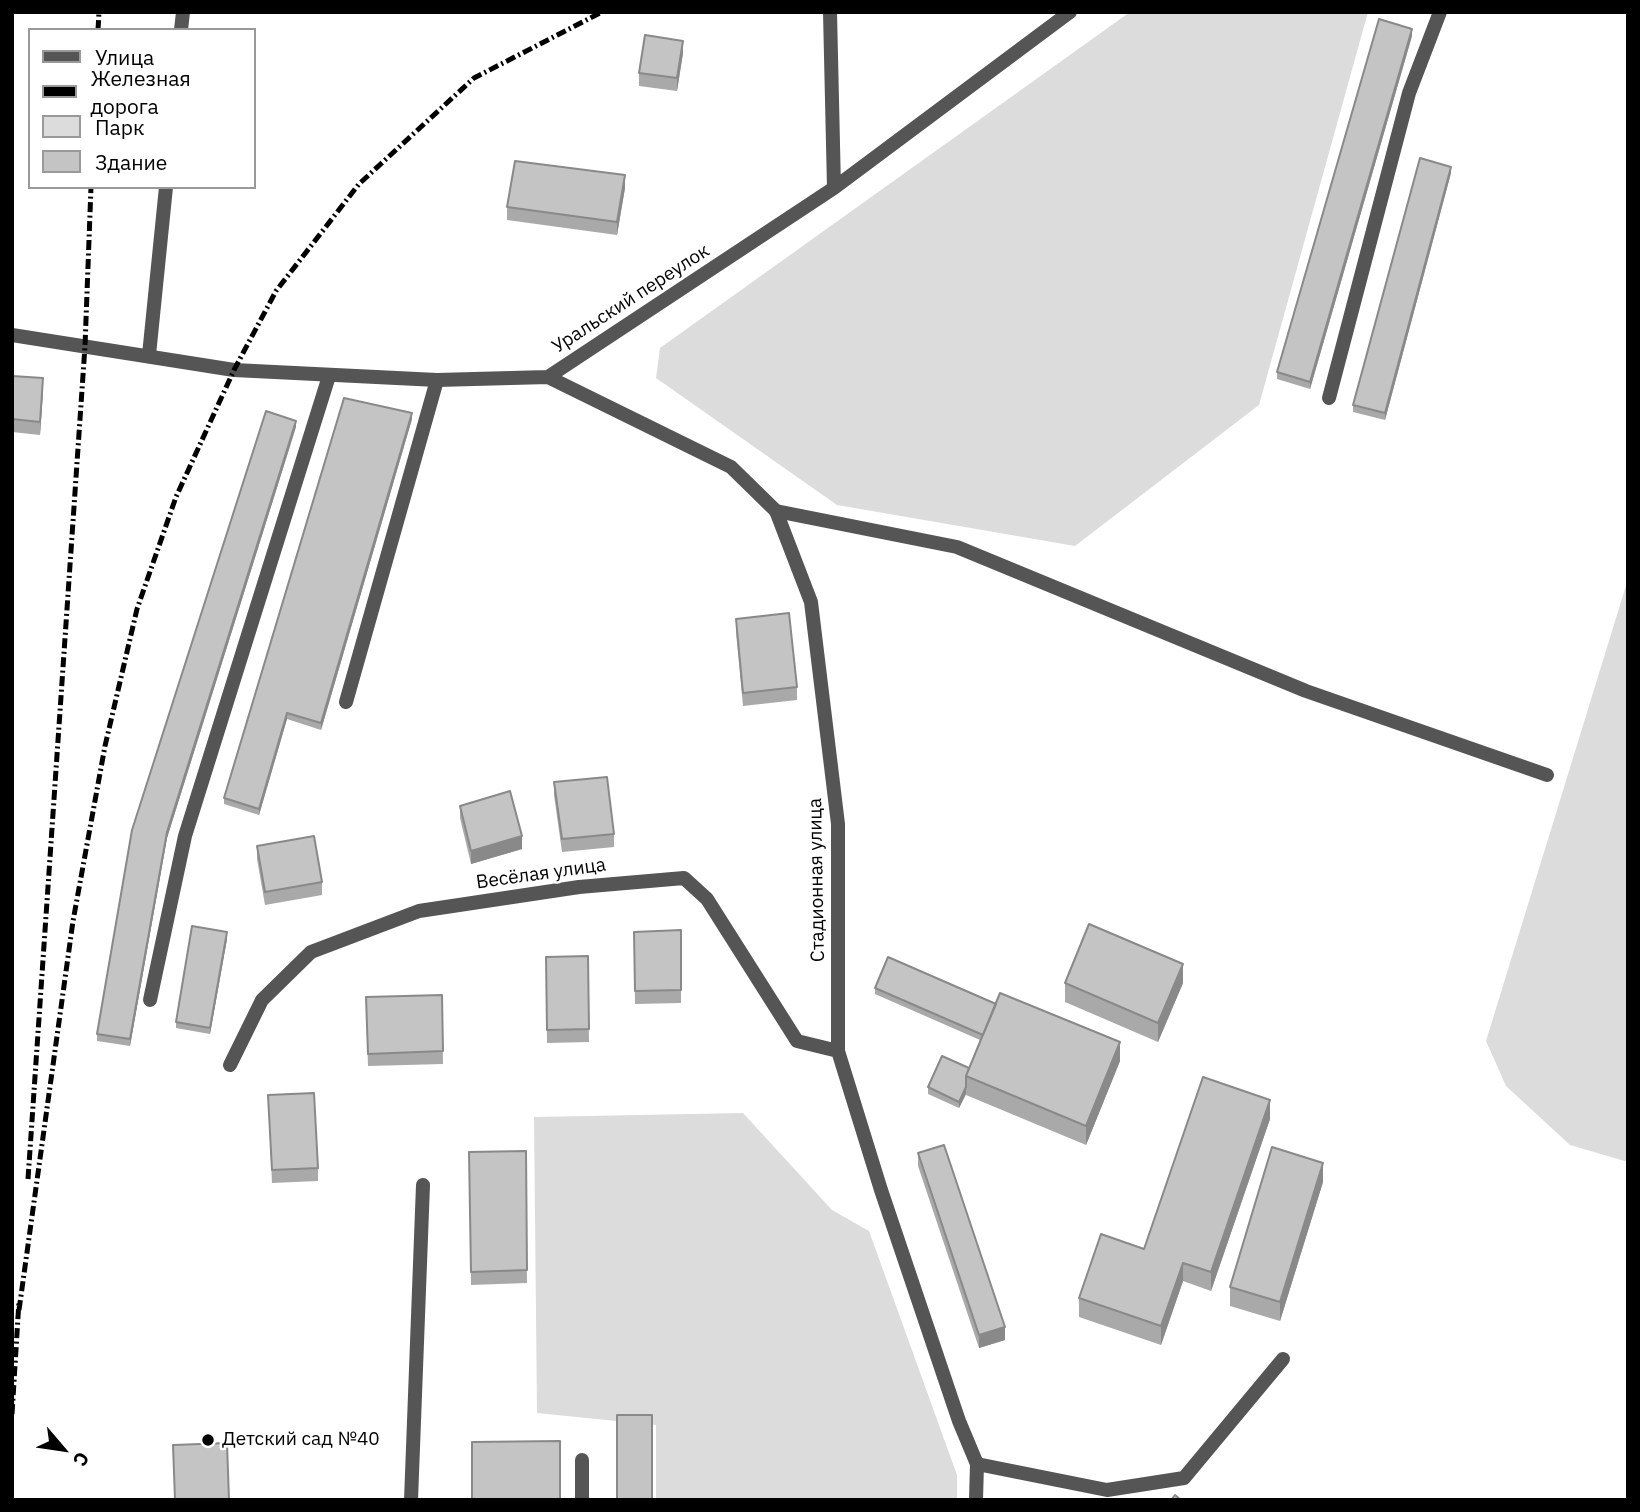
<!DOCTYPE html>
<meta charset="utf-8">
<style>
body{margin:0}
#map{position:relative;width:1640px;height:1512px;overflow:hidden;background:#fff;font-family:"IBM Plex Sans",sans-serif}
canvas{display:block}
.frame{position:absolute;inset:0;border:14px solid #000;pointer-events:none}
.legend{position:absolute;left:28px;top:28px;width:228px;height:161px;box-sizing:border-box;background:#fff;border:2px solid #999;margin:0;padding:9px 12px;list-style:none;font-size:21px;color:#000}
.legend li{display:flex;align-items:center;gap:14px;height:35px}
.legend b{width:35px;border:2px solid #999}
.north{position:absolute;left:28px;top:1414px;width:70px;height:70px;-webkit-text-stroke:5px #fff;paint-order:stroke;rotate:119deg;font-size:19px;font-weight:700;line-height:28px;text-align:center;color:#000}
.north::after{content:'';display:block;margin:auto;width:24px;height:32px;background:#000;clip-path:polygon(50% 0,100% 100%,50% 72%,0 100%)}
</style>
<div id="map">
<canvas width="1640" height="1512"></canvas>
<div class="frame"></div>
<ul class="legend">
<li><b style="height:9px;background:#555"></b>Улица</li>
<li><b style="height:9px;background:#000"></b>Железная дорога</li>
<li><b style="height:19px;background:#dcdcdc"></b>Парк</li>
<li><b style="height:19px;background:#c4c4c4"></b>Здание</li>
</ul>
<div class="north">С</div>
</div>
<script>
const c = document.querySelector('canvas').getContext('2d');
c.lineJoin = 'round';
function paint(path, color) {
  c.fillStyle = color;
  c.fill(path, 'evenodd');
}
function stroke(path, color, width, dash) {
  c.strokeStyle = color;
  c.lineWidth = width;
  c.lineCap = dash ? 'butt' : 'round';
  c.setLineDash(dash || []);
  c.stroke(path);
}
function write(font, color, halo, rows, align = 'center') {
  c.font = font + ' "IBM Plex Sans",sans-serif';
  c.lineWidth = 5;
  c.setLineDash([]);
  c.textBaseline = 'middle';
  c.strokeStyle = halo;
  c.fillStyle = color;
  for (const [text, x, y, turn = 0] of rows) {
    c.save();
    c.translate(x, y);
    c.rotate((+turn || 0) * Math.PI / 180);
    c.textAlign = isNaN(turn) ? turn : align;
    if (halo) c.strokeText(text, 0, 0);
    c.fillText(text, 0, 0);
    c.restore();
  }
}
const green = new Path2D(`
 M 1130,12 L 1368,12 L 1259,405 L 1075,546 L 837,505 L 656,378 L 660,348 Z
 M 1628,579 L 1628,1162 L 1570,1145 L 1506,1086 L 1486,1041 Z
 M 743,1113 L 832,1210 L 869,1231 L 957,1475 L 957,1500 L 656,1500 L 656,1425 L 537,1413 L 534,1117 Z`);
const lane = new Path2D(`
 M 181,30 L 183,12
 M 149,355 L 166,187
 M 1329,398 L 1409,93 L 1440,12
 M 776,511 L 957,547 L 1306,691 L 1547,775
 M 346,702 L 437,380
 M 150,1000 L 185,836 L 329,376
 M 977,1464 L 1107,1490 L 1184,1478 L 1283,1359`);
const street = new Path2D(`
 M 830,12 L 834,188
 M 12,335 L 234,370 L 437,380 L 548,377 L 834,188 L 1070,12
 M 548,377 L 731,467 L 776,511 L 811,602 L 838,824 L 838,1051 L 881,1190 L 959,1421 L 977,1464 L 976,1500
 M 230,1065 L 262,1000 L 311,952 L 419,911 L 579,887 L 684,878 L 707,899 L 797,1041 L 838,1051
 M 411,1500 L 423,1185
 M 582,1500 L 582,1460`);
const rail = new Path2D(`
 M 98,30 L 99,12
 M 28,1179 L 85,346 L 91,187
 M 19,1310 L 73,921 L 105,746 L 137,609 L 176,497 L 234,370 L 276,291 L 359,184 L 474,78 L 602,12
 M 12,1414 L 19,1301`);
const wall = new Path2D(`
 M 1412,36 L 1310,389 L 1277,379 L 1277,372 Z
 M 683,53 L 677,91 L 639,86 L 639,73 Z
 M 1451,173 L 1385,420 L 1353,412 L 1353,405 Z
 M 625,188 L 617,235 L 507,220 L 507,207 Z
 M 12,376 L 43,391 L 40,435 L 12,432 Z
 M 412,419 L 321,730 L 287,719 L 259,815 L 224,804 L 224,798 Z
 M 296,427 L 167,838 L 130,1046 L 97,1041 L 97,1034 Z
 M 736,619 L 797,687 L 797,700 L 743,706 L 736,632 Z
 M 554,782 L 614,834 L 614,847 L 562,852 L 554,795 Z
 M 460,806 L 522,849 L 471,864 L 460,818 Z
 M 257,846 L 322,882 L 322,895 L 265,905 L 257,859 Z
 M 681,930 L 681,1003 L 635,1004 L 634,932 Z
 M 227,939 L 210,1034 L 176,1028 L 176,1022 Z
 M 588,956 L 589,1042 L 547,1043 L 546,957 Z
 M 1065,983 L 1183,983 L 1158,1042 L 1065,1002 Z
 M 875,988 L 1120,1061 L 1086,1145 L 966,1095 L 966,1094 L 959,1108 L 928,1094 L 928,1087 L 969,1068 L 980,1040 L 875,994 Z
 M 442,995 L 443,1064 L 368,1066 L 366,1010 Z
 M 268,1095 L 318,1168 L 318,1181 L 272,1183 Z
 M 1270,1119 L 1211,1291 L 1183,1281 L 1161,1345 L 1079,1317 L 1079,1298 L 1144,1249 Z
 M 526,1151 L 527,1283 L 471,1285 L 469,1152 Z
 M 918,1153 L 1005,1340 L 979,1348 L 918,1166 Z
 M 1323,1182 L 1280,1321 L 1230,1306 L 1230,1287 Z`);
const shadedWall = new Path2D(`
 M 1412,29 L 1412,36 L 1310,389 L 1310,382 Z
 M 683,41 L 683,53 L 677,91 L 677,78 Z
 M 1451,167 L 1451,173 L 1385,420 L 1385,413 Z
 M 625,175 L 625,188 L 617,235 L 617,222 Z
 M 43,378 L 43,391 L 40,435 L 40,422 Z
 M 412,413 L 412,419 L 321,730 L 321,723 Z
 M 296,421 L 296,427 L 167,838 L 130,1046 L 130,1039 L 167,832 Z
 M 287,713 L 287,719 L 259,815 L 259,809 Z
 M 522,836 L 522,849 L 471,864 L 471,851 Z
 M 227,932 L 227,939 L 210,1034 L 210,1028 Z
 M 1183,964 L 1183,983 L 1158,1042 L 1158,1023 Z
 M 1120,1042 L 1120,1061 L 1086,1145 L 1086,1126 Z
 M 966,1087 L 966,1094 L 959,1108 L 959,1102 Z
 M 1270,1100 L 1270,1119 L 1211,1291 L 1211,1272 Z
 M 1323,1163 L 1323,1182 L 1280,1321 L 1280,1302 Z
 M 1183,1263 L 1183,1281 L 1161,1345 L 1161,1326 Z
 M 1005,1327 L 1005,1340 L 979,1348 L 979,1335 Z`);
const building = new Path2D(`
 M 1379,19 L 1412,29 L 1310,382 L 1277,372 Z
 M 645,35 L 683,41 L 677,78 L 639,73 Z
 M 1420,158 L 1451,167 L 1385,413 L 1353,405 Z
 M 515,161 L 625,175 L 617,222 L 507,207 Z
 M 12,376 L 43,378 L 40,422 L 12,419 Z
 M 344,398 L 412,413 L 321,723 L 287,713 L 259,809 L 224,798 Z
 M 266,411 L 296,421 L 167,832 L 130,1039 L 97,1034 L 132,830 Z
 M 789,613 L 797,687 L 743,693 L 736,619 Z
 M 607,777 L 614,834 L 562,839 L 554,782 Z
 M 510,791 L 522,836 L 471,851 L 460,806 Z
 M 314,836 L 322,882 L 265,892 L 257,846 Z
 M 1089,924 L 1183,964 L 1158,1023 L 1065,983 Z
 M 192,926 L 227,932 L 210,1028 L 176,1022 Z
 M 681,930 L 681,990 L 635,991 L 634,932 Z
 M 588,956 L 589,1029 L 547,1030 L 546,957 Z
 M 888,957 L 996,1004 L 983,1035 L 875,988 Z
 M 1000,993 L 1120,1042 L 1086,1126 L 966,1076 Z
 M 442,995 L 443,1051 L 368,1054 L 366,997 Z
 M 942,1056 L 969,1068 L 966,1076 L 966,1087 L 959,1102 L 928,1087 Z
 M 1203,1077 L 1270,1100 L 1211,1272 L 1183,1263 L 1161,1326 L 1079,1298 L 1101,1234 L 1144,1249 Z
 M 314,1093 L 318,1168 L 272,1170 L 268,1095 Z
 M 944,1145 L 1005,1327 L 979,1335 L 918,1153 Z
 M 1272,1147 L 1323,1163 L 1280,1302 L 1230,1287 Z
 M 526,1151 L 527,1270 L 471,1272 L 469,1152 Z
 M 617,1415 L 652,1415 L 652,1500 L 617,1500 Z
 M 560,1441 L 560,1500 L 472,1500 L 472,1442 Z
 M 227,1443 L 229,1500 L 175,1500 L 173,1445 Z
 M 1175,1495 L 1181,1500 L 1171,1500 Z`);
const markers = [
 [208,1440,7,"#000"]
];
const streetNames = [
 ["Уральский переулок",631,299,-33],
 ["Весёлая улица",541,874,-8],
 ["Стадионная улица",817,880,-91]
];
const poiNames = [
 ["Детский сад №40",222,1440]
];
paint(green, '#dcdcdc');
stroke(lane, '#555', 14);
stroke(street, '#555', 14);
stroke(rail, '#000', 5, [10, 3.5, 2, 3.5]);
paint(wall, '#a9a9a9');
paint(shadedWall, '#898989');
paint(building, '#c4c4c4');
stroke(building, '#898989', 2);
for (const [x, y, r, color] of markers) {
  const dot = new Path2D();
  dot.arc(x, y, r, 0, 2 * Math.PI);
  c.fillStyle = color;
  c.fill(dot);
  stroke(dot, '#fff', 2.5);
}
write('19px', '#000', '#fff', streetNames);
write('19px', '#000', '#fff', poiNames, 'left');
</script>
